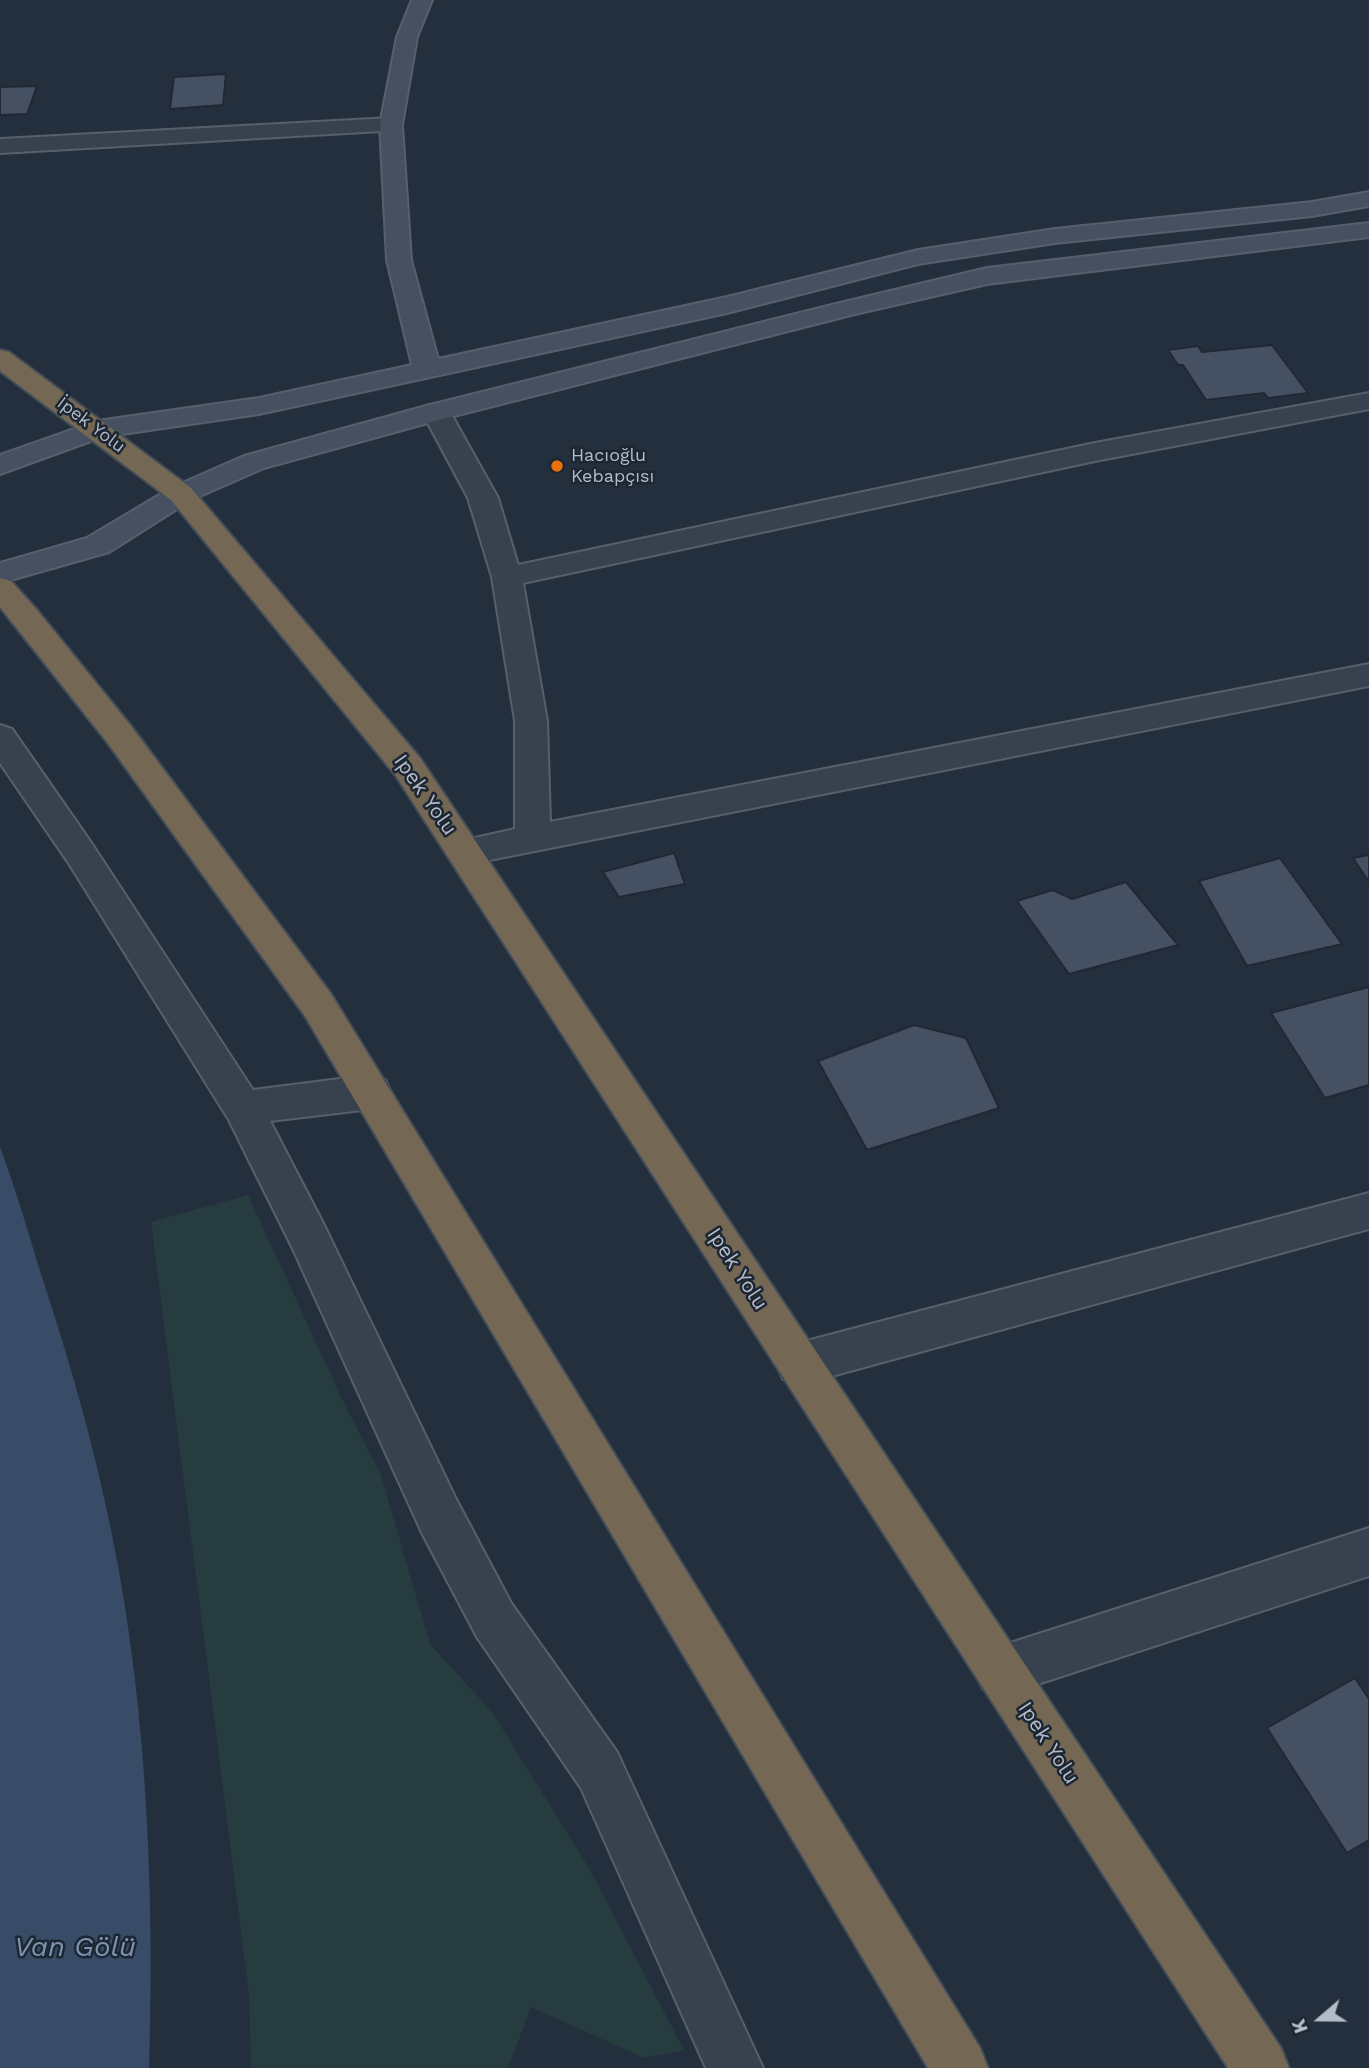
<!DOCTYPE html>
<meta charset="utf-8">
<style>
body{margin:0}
#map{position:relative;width:1369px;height:2068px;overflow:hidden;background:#242f3e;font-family:"Work Sans",sans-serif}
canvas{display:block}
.north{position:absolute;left:1285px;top:1984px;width:70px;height:70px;-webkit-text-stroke:5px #1d2633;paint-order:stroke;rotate:250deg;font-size:19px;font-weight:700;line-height:28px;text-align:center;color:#b4bcc9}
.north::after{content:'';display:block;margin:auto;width:24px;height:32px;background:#b4bcc9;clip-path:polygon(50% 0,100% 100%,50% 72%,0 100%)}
</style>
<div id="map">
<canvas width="1369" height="2068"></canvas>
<div class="north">K</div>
</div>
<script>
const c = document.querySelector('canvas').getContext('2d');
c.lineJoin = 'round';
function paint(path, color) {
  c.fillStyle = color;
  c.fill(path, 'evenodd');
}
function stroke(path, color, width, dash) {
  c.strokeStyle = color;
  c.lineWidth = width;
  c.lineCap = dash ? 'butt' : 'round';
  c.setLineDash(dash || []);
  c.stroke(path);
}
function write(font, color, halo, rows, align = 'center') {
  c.font = font + ' "Work Sans",sans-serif';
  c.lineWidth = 5;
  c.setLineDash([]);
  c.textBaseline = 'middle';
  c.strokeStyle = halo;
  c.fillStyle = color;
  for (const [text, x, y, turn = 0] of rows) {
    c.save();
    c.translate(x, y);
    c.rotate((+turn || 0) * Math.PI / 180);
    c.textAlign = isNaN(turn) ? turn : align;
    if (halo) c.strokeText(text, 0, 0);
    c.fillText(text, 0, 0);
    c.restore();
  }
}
const green = new Path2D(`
 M 248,1195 L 343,1401 L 381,1475 L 430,1644 L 492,1712 L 589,1868 L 684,2050 L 644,2058 L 531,2007 L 508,2068 L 251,2068 L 249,1993 L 151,1222 Z`);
const water = new Path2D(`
 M 0,1147 C 15,1187 27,1228 39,1268 C 64,1344 87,1420 104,1498 C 146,1681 155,1881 149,2068 L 0,2068 Z`);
const building = new Path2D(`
 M 226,74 L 223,105 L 170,109 L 174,77 Z
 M 37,86 L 27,114 L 0,115 L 0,87 Z
 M 1272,345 L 1308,393 L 1268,398 L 1264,393 L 1206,400 L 1183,365 L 1178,365 L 1168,350 L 1198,346 L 1202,352 Z
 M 674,853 L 685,884 L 619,897 L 603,872 Z
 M 1369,855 L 1369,882 L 1353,858 Z
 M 1280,858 L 1342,944 L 1247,966 L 1199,881 Z
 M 1126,882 L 1178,945 L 1069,974 L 1017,901 L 1053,890 L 1072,899 Z
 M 1369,987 L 1369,1085 L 1325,1098 L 1271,1013 Z
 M 914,1025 L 966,1038 L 999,1108 L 867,1150 L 818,1061 Z
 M 1355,1678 L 1369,1699 L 1369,1840 L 1347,1853 L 1267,1728 Z`);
const street = new Path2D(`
 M 391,118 L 399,120 L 402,125 L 399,130 L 0,153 L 0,139 Z
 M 1369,393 L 1369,409 L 1095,461 L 523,583 L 547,721 L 550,822 L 1369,664 L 1369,686 L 464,865 L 452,861 L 446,852 L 452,843 L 515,829 L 515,721 L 492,577 L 468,498 L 422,412 L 426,406 L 436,404 L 446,406 L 450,412 L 498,498 L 518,565 L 1095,443 Z
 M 0,725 L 12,729 L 92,844 L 253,1090 L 371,1075 L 385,1080 L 391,1092 L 385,1104 L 371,1109 L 270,1121 L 324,1225 L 456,1499 L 511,1603 L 617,1752 L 763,2068 L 706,2068 L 581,1788 L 477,1637 L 422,1533 L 293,1249 L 229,1120 L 68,862 L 0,763 Z
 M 1369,1193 L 1369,1229 L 799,1385 L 783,1379 L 777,1364 L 783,1349 L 799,1343 Z
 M 1369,1528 L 1369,1576 L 1001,1696 L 983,1689 L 976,1671 L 983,1653 L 1001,1646 Z`);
const secondary = new Path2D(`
 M 412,0 L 432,0 L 417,37 L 402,125 L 411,260 L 438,359 L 727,297 L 918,250 L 1055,229 L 1312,202 L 1369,192 L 1369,206 L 1312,216 L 1055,243 L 918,264 L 727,313 L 259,414 L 102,437 L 0,474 L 0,455 L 97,421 L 259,398 L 412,365 L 387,260 L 380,125 L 397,37 Z
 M 1369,223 L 1369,237 L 987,284 L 855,314 L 446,418 L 264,468 L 191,500 L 109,552 L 0,583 L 0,563 L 87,538 L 171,488 L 244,456 L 426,406 L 844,302 L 987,268 Z`);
const highway = new Path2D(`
 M 0,350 L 9,352 L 191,488 L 420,758 L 1281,2048 L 1289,2068 L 1228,2068 L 396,776 L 171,500 L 0,371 Z
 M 0,578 L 11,581 L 37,610 L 131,726 L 331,994 L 980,2048 L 988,2068 L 928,2068 L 305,1016 L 107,742 L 0,607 Z`);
const markers = [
 [557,466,7,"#e8710a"]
];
const farStreetnames = [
 ["İpek Yolu",91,425,37]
];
const farPoinames = [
 ["Hacıoğlu",571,456],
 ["Kebapçısı",571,477]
];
const streetNames = [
 ["Ipek Yolu",425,795,55],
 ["Ipek Yolu",737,1269,57],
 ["Ipek Yolu",1048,1743,57]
];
const nearWaternames = [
 ["Van Gölü",75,1948]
];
paint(green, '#263c3f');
paint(water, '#394c67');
paint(building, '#455162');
stroke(building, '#1f2835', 2);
stroke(street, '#565f6c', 4);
stroke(secondary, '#565f6c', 4);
stroke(highway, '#434c59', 4);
paint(street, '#38414e');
paint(secondary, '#465061');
paint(highway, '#746855');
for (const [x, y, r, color] of markers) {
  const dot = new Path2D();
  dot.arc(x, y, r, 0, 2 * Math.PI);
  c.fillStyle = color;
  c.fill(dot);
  stroke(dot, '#1d2633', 2.5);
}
write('18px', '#b4bcc9', '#1d2633', farStreetnames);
write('18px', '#b4bcc9', '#1d2633', farPoinames, 'left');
write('21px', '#b4bcc9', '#1d2633', streetNames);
write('italic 28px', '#7c92b1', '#1d2633', nearWaternames);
</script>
